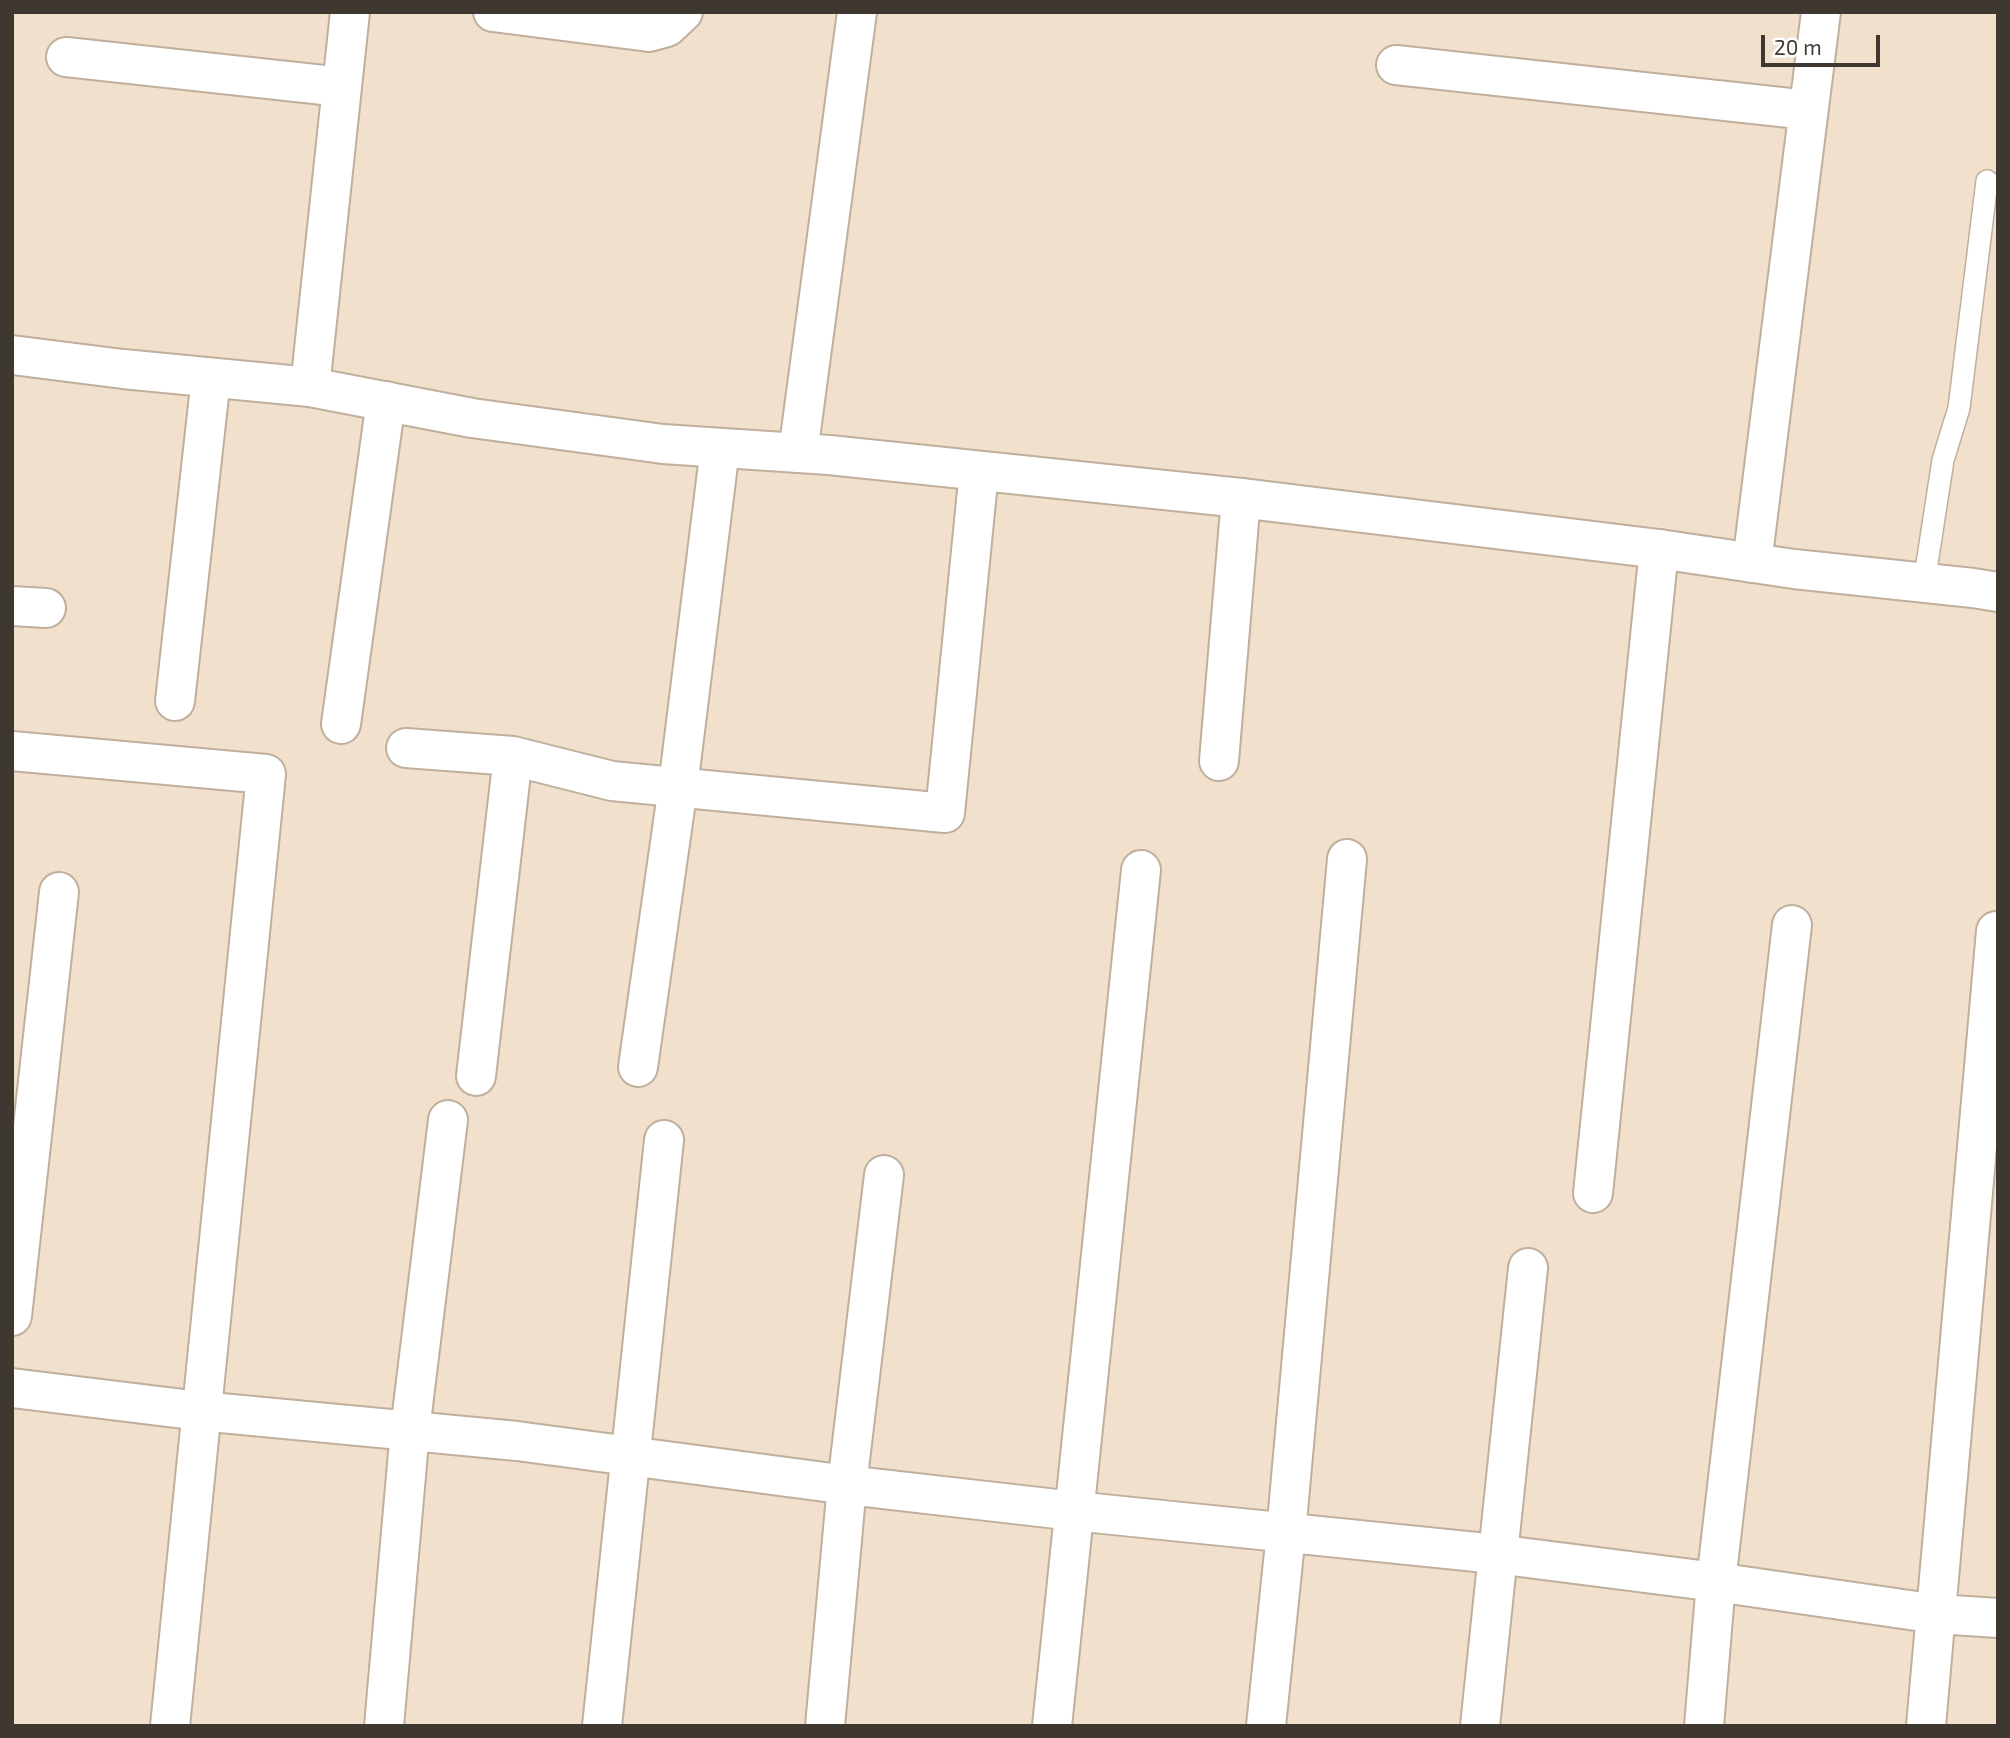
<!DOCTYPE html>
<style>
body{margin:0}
#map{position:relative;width:2010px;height:1738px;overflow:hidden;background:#f0e0cc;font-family:"Exo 2",sans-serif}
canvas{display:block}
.frame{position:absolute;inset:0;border:14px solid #3e3830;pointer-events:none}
.scale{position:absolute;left:1761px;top:35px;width:119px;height:32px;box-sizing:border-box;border:4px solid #3e3830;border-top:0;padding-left:9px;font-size:21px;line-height:24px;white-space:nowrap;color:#3e3830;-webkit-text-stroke:5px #fff;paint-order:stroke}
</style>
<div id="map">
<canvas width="2010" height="1738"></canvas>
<div class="frame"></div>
<div class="scale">20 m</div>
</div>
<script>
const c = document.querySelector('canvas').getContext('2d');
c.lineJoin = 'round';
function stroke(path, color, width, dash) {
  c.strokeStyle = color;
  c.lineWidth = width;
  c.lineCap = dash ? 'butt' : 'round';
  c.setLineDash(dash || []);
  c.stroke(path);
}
const service = new Path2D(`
 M 1924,583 L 1943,460 L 1959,408 L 1987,181`);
const minor = new Path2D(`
 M 493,12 L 649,32 L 667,27 L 683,12
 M 66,57 L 342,87
 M 1396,65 L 1808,110
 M 310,387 L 350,12
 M 798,453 L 857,12
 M 1752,563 L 1821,12
 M 12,606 L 46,608
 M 175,701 L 211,378
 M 341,724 L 386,401
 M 406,748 L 513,756 L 612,781 L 945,813 L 979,471
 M 12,751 L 266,774 L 170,1726
 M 1219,761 L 1241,498
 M 638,1067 L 678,787 L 720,448
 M 476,1076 L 513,756
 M 1593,1193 L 1659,549
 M 12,1316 L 59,892
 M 12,1388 L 200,1411 L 517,1441 L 847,1485 L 1074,1511 L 1496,1554 L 1716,1582 L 1937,1614 L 1998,1618
 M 384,1726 L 410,1430 L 448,1120
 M 602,1726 L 664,1140
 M 825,1726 L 847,1485 L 884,1175
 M 1052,1726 L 1141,870
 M 1266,1726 L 1286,1533 L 1347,859
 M 1480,1726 L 1528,1268
 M 1704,1726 L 1716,1582 L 1792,925
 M 1926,1726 L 1996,931`);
const tertiary = new Path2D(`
 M 12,355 L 123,369 L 310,387 L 472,418 L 663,444 L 829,455 L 1241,498 L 1659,549 L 1794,569 L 1973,588 L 1998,592`);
stroke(service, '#bfaf9c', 24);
stroke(minor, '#bfaf9c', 42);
stroke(tertiary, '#bfaf9c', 42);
stroke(service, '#fff', 21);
stroke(minor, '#fff', 38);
stroke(tertiary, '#fff', 38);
</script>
